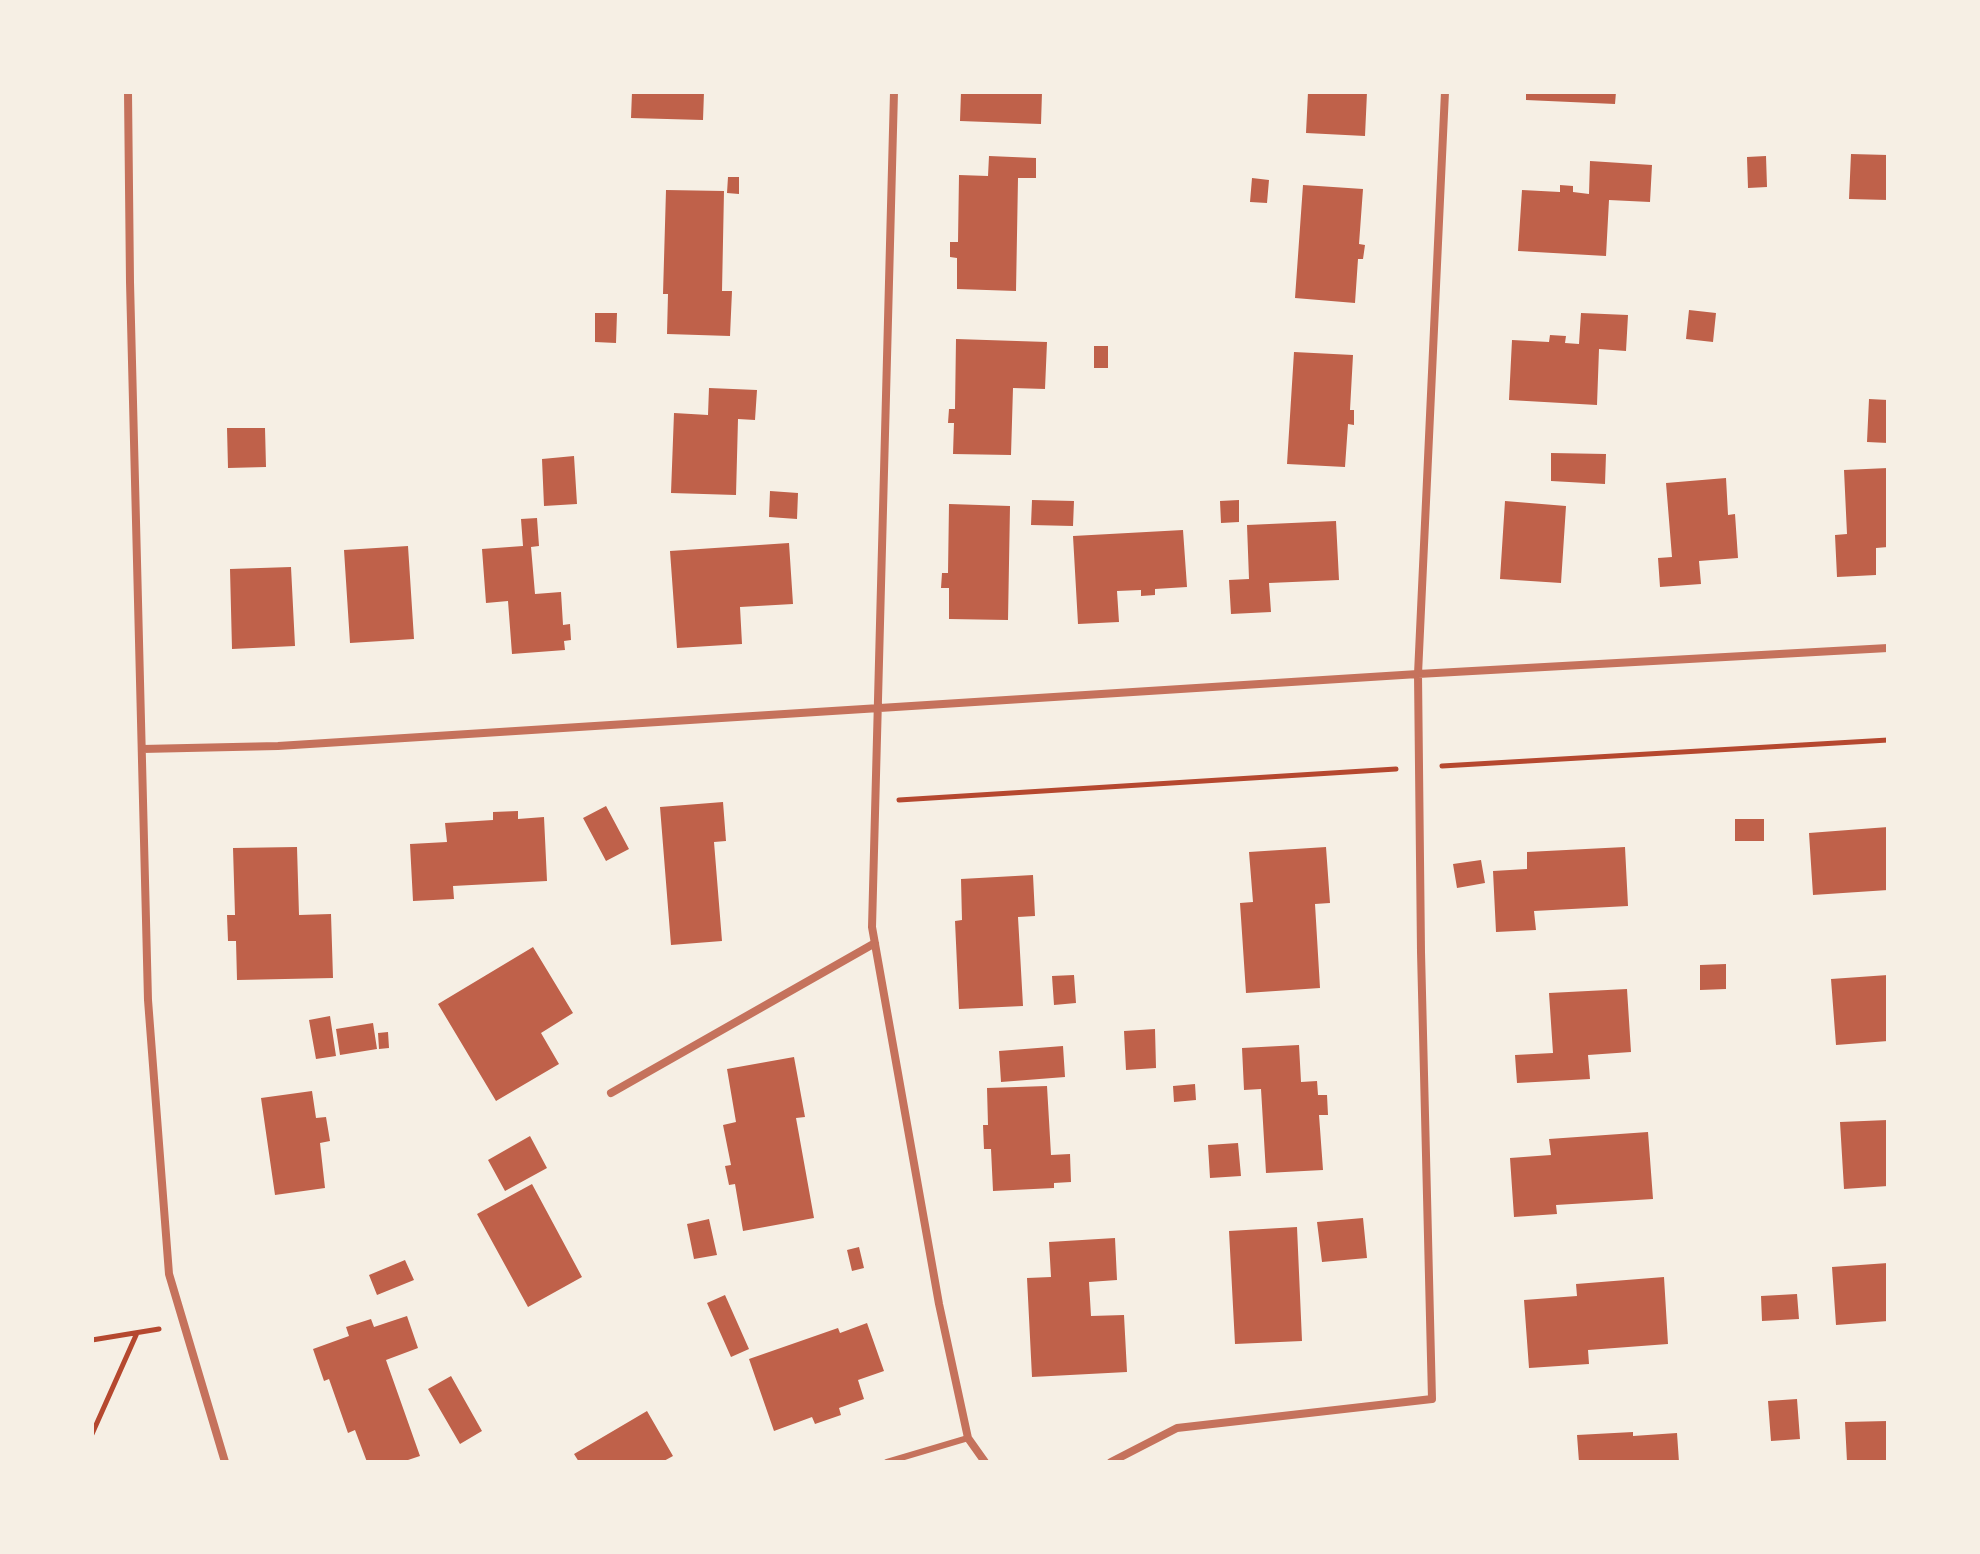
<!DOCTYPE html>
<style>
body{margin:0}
#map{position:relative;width:1980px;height:1554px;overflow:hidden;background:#f6efe4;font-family:Signika,sans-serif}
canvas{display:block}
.frame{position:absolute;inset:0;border:94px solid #f6efe4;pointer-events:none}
</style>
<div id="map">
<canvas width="1980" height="1554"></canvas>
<div class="frame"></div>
</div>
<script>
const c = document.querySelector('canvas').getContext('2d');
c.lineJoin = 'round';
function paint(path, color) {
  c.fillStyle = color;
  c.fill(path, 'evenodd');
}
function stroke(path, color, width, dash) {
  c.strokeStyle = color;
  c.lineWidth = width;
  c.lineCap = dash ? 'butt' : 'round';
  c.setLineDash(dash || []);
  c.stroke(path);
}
const building = new Path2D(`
 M 632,92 L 704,92 L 703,120 L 631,118 Z
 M 961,92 L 1042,92 L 1041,124 L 960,121 Z
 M 1308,92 L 1367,92 L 1365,136 L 1306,133 Z
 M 1526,92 L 1616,92 L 1615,104 L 1526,100 Z
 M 1851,154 L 1888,155 L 1888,200 L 1849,199 Z
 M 989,156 L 1036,158 L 1036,178 L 1018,178 L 1016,291 L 957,289 L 957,258 L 950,257 L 950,242 L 958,242 L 959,175 L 988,176 Z
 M 1766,156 L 1767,187 L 1748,188 L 1747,157 Z
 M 1590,161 L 1652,165 L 1650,202 L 1609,200 L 1606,256 L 1518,251 L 1522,190 L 1560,192 L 1560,185 L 1573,186 L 1573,192 L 1589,194 Z
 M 728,177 L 739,177 L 739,194 L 727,193 Z
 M 1252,178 L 1269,180 L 1267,203 L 1250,202 Z
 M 1303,185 L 1363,189 L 1359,244 L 1365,245 L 1363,259 L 1358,259 L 1355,303 L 1295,298 Z
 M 666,190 L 724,191 L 722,291 L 732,291 L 730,336 L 667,334 L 668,294 L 663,294 Z
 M 1689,310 L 1716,313 L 1713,342 L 1686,339 Z
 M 595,313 L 617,313 L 616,343 L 595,342 Z
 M 1581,313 L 1628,315 L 1626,351 L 1599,349 L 1597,405 L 1509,400 L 1512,340 L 1549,342 L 1550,335 L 1566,336 L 1565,343 L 1579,344 Z
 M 956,339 L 1047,342 L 1045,389 L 1013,388 L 1011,455 L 953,454 L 954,423 L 948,423 L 949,409 L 955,409 Z
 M 1094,346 L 1108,346 L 1108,368 L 1094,368 Z
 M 1294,352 L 1353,355 L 1350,410 L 1354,410 L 1354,425 L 1348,424 L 1345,467 L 1287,464 Z
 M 709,388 L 757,390 L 755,420 L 738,419 L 736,495 L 671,493 L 674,413 L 708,415 Z
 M 1869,399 L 1888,400 L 1888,443 L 1867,442 Z
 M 227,428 L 265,428 L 266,467 L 228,468 Z
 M 1551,453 L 1606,454 L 1605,484 L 1551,481 Z
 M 574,456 L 577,504 L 544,506 L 542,459 Z
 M 1888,468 L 1888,547 L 1876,548 L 1876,575 L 1837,577 L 1835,535 L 1847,534 L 1844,470 Z
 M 1726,478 L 1728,515 L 1735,514 L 1738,558 L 1699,561 L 1701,584 L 1660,587 L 1658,558 L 1672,557 L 1666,483 Z
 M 770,491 L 798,493 L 797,519 L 769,517 Z
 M 1032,500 L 1074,501 L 1073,526 L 1031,525 Z
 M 1239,500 L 1239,522 L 1221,523 L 1220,501 Z
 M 1505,501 L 1566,506 L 1561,583 L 1500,579 Z
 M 949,504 L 1010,506 L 1008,620 L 949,619 L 949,588 L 941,588 L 942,573 L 948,573 Z
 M 537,518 L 539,546 L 531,547 L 535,594 L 561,592 L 563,625 L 570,624 L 571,640 L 564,641 L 565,650 L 512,654 L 508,601 L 486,603 L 482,549 L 523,546 L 521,519 Z
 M 1336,521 L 1339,580 L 1269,583 L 1271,612 L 1231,614 L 1229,580 L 1249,579 L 1247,525 Z
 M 1183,530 L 1187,587 L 1155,589 L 1155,595 L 1141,596 L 1141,590 L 1117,591 L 1119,622 L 1078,624 L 1073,536 Z
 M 789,543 L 793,604 L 740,607 L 742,644 L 677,648 L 670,551 Z
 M 408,546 L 414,639 L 350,643 L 344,550 Z
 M 291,567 L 295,646 L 232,649 L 230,569 Z
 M 723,802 L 726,841 L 714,842 L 722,941 L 671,945 L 660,807 Z
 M 606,806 L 629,849 L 606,861 L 583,818 Z
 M 518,811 L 518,819 L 544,817 L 547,881 L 453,886 L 454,899 L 413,901 L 410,844 L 447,842 L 445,823 L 493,820 L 493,812 Z
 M 1735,819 L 1764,819 L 1764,841 L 1735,841 Z
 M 1888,827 L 1888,890 L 1813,895 L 1809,833 Z
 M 297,847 L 299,915 L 331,914 L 333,978 L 237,980 L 236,941 L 228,941 L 227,915 L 235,915 L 233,848 Z
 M 1326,847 L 1330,903 L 1315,904 L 1320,988 L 1246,993 L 1240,903 L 1253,902 L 1249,852 Z
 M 1625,847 L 1628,906 L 1534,911 L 1536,930 L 1496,932 L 1493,871 L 1527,869 L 1527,852 Z
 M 1481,860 L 1485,883 L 1457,888 L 1453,864 Z
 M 1033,875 L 1035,916 L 1018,917 L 1023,1006 L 959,1009 L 955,921 L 962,920 L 961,879 Z
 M 533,947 L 573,1013 L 541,1033 L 559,1064 L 496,1101 L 438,1004 Z
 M 1726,964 L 1726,989 L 1700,990 L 1700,965 Z
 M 1074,975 L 1076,1003 L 1054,1005 L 1052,976 Z
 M 1888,975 L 1888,1041 L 1836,1045 L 1831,979 Z
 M 1627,989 L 1631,1052 L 1588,1055 L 1590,1079 L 1517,1083 L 1515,1055 L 1553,1053 L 1549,993 Z
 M 330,1016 L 336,1056 L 316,1059 L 309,1020 Z
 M 373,1023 L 377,1049 L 340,1055 L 336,1029 Z
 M 1155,1029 L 1156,1068 L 1126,1070 L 1124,1031 Z
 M 388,1032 L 389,1048 L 379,1049 L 378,1033 Z
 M 1299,1045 L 1301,1082 L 1317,1081 L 1318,1095 L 1327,1095 L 1328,1115 L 1319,1115 L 1323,1170 L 1266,1173 L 1261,1089 L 1244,1090 L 1242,1048 Z
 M 1063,1046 L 1065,1077 L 1001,1082 L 999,1051 Z
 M 794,1057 L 805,1117 L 796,1118 L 814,1218 L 743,1231 L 735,1184 L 729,1185 L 725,1166 L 731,1165 L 723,1125 L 736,1122 L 727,1069 Z
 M 1195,1084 L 1196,1100 L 1174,1102 L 1173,1086 Z
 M 1047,1086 L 1051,1155 L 1070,1154 L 1071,1182 L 1054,1183 L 1054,1188 L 993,1191 L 991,1149 L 984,1149 L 983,1125 L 988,1125 L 987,1088 Z
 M 312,1091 L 316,1118 L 326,1117 L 330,1141 L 320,1143 L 325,1188 L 275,1195 L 261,1098 Z
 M 1888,1120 L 1888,1186 L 1844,1189 L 1840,1122 Z
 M 1648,1132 L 1653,1199 L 1556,1205 L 1557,1214 L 1514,1217 L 1510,1158 L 1551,1155 L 1549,1139 Z
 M 530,1136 L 547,1168 L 505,1191 L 488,1160 Z
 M 1238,1143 L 1241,1176 L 1210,1178 L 1208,1145 Z
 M 532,1184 L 582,1277 L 528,1307 L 477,1214 Z
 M 1363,1218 L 1367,1258 L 1322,1262 L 1317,1222 Z
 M 709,1219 L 717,1255 L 694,1259 L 687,1224 Z
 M 1297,1227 L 1302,1341 L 1235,1344 L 1229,1231 Z
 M 1115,1238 L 1117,1280 L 1089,1282 L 1091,1316 L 1124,1315 L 1127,1372 L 1032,1377 L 1027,1278 L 1051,1277 L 1049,1242 Z
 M 859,1247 L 864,1268 L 852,1271 L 847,1250 Z
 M 405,1260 L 414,1280 L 377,1295 L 369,1275 Z
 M 1888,1263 L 1888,1321 L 1836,1325 L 1832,1267 Z
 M 1664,1277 L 1668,1344 L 1588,1350 L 1589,1364 L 1529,1368 L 1524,1300 L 1577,1296 L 1576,1284 Z
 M 1797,1294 L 1799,1319 L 1762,1321 L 1761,1296 Z
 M 725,1295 L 749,1349 L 731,1357 L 707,1303 Z
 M 407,1316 L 418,1348 L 386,1360 L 420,1456 L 402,1462 L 367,1462 L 355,1430 L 348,1433 L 329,1379 L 324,1381 L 313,1349 L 349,1336 L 346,1327 L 371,1319 L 374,1327 Z
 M 867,1323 L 884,1371 L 858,1380 L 864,1399 L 839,1408 L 841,1415 L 815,1424 L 812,1417 L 774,1431 L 749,1359 L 838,1328 L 840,1333 Z
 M 451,1376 L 482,1431 L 460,1444 L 428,1389 Z
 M 1797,1399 L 1800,1439 L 1771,1441 L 1768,1401 Z
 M 647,1411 L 673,1456 L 662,1462 L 579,1462 L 574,1454 Z
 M 1888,1421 L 1888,1462 L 1847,1462 L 1845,1422 Z
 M 1633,1432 L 1633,1436 L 1677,1433 L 1679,1462 L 1579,1462 L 1577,1435 Z`);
const path = new Path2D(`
 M 1442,766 L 1888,740
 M 899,800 L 1396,769
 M 92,1340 L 159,1329
 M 92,1434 L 137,1333`);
const service = new Path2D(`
 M 887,1462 L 968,1438`);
const minor = new Path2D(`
 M 128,92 L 130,282 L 148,1000 L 169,1274 L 225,1462
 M 894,92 L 872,927 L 939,1304 L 968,1438 L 985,1462
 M 142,749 L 278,746 L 1418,674 L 1888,648
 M 611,1093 L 875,943
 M 1111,1462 L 1177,1428 L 1432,1399 L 1421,952 L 1418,674 L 1445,92`);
paint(building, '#bf614a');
stroke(path, '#b5482f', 5);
stroke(service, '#c5725c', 6);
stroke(minor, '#c5725c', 8);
</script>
